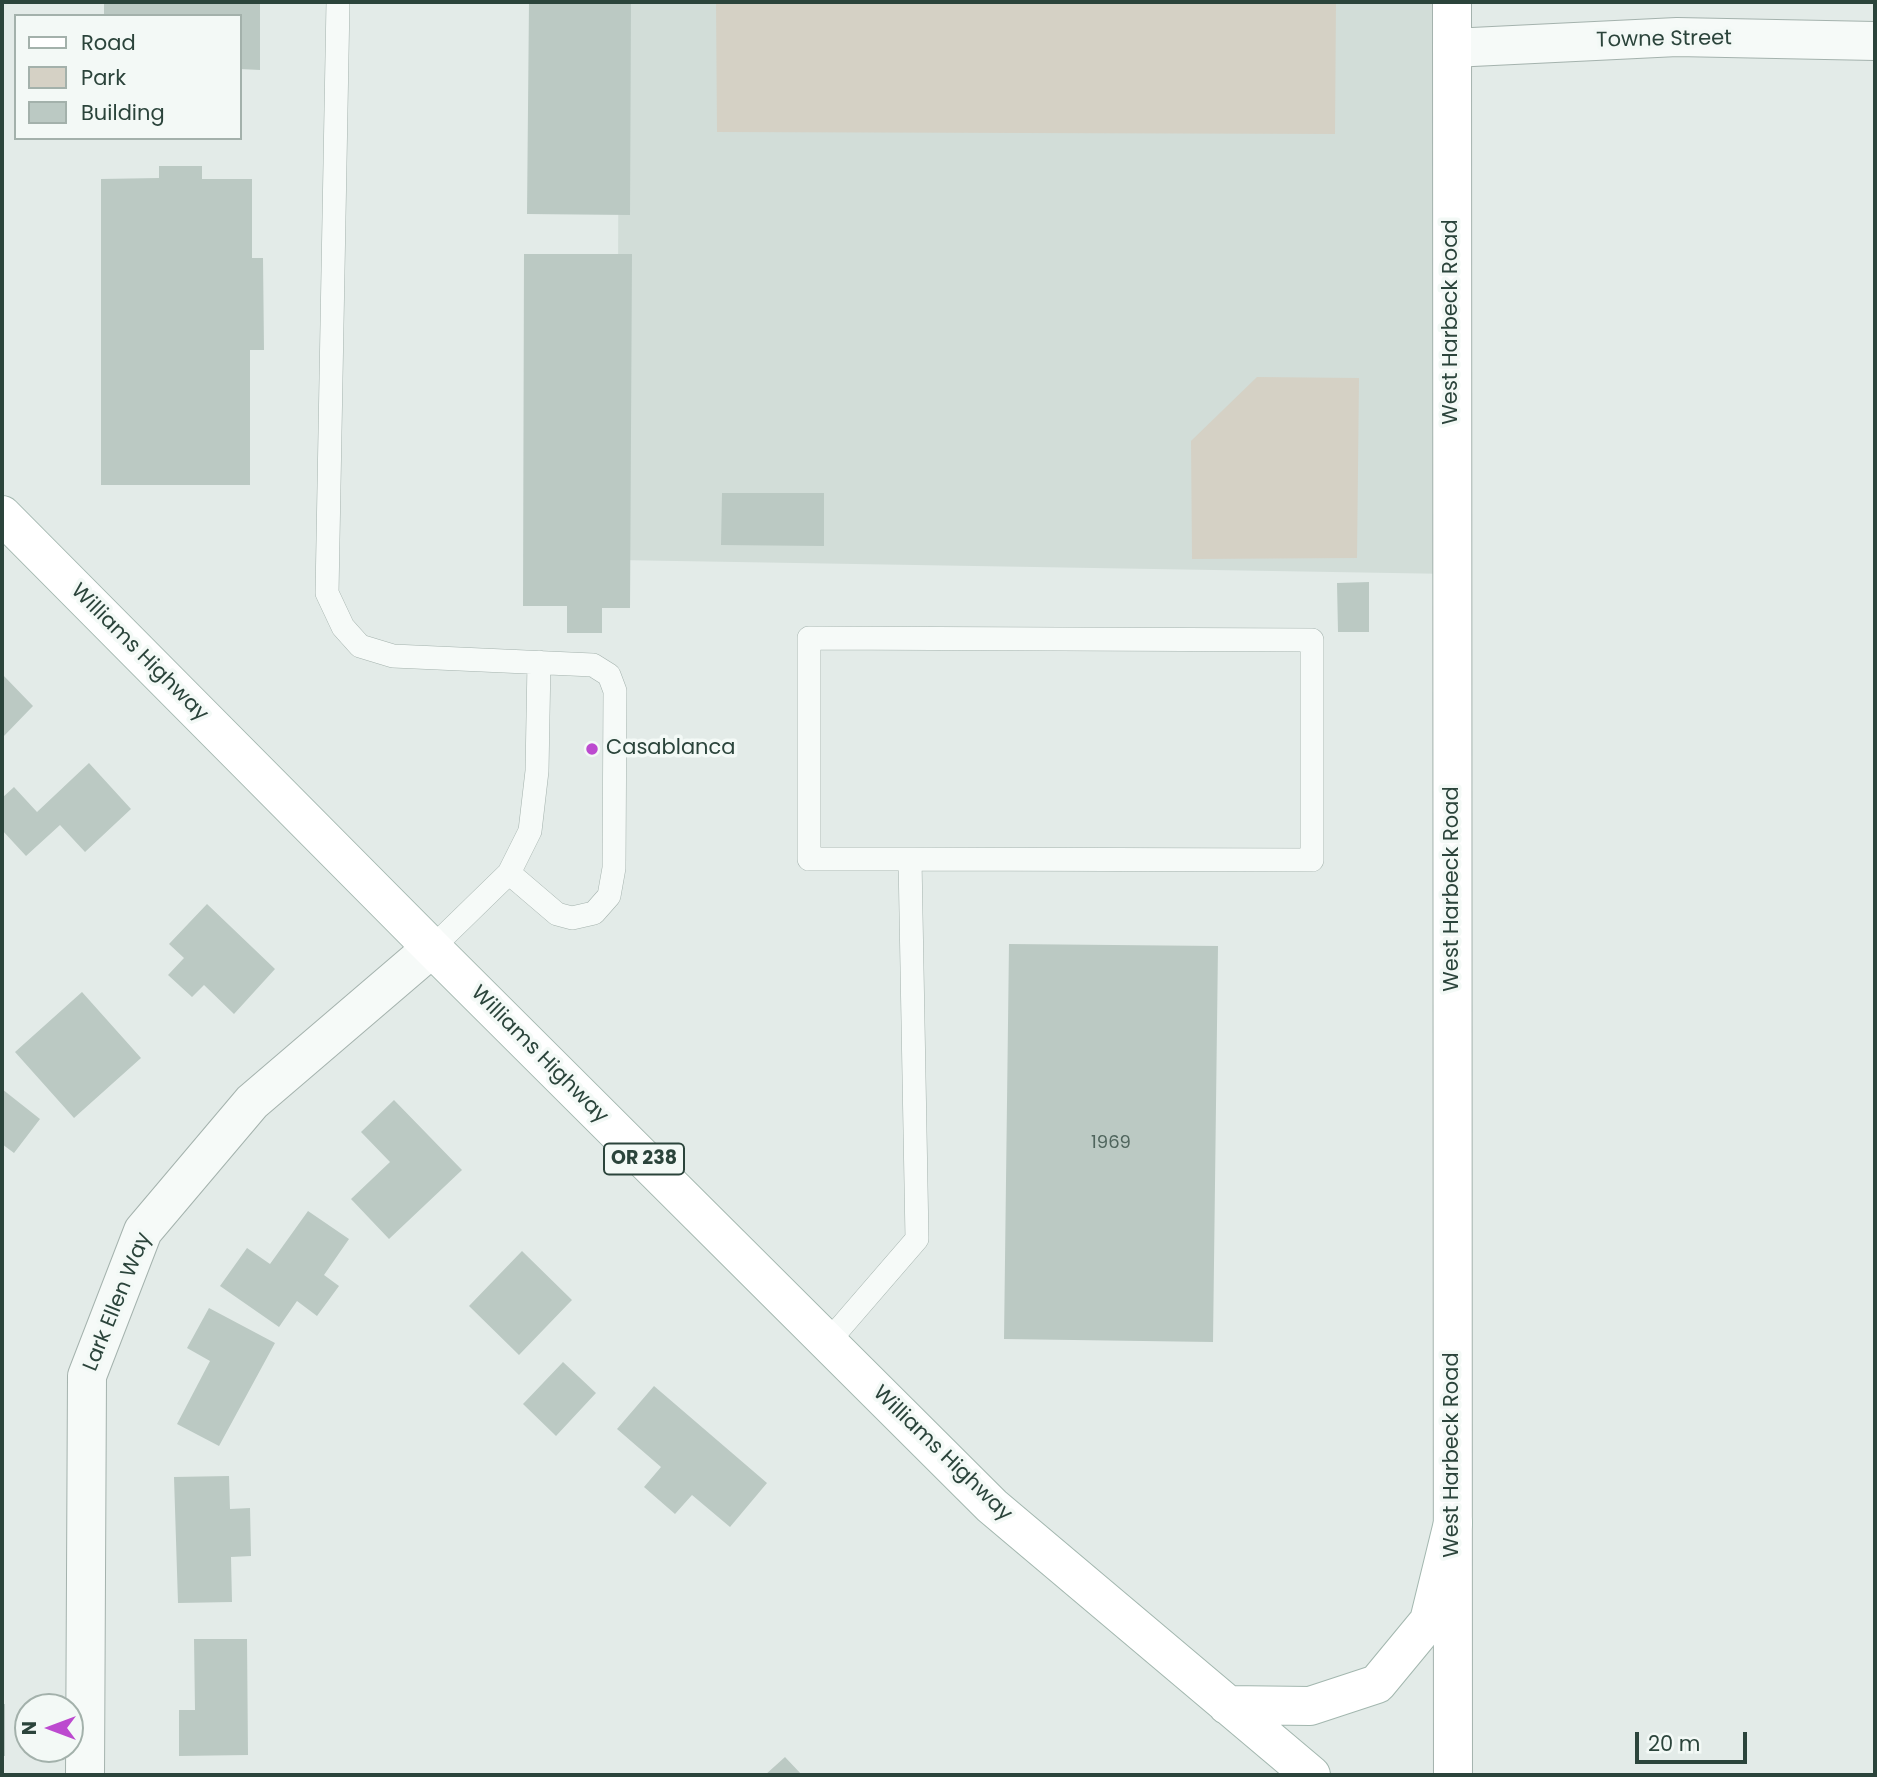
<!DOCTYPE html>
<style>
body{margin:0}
#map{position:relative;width:1877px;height:1777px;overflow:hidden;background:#e3ebe8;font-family:Poppins,sans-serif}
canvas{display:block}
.frame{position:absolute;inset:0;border:4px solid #2b443b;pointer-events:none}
.legend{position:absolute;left:14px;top:14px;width:228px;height:126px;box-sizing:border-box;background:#f3f9f6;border:2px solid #a3b1ab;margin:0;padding:9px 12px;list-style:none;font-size:21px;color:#2b443b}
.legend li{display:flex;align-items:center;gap:14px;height:35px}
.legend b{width:35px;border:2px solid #a3b1ab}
.north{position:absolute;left:14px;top:1693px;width:70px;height:70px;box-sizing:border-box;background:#f3f9f6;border:2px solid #a3b1ab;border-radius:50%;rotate:270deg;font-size:19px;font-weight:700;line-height:28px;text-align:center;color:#2b443b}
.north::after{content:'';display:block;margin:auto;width:24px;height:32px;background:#bc4acf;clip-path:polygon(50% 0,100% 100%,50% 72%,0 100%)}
.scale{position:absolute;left:1635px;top:1732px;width:112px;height:32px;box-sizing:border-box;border:4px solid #2b443b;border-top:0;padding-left:9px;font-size:21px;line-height:24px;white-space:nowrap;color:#2b443b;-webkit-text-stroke:5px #f3f9f6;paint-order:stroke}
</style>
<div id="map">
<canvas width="1877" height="1777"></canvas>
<div class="frame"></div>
<ul class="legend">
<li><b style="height:9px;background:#fff"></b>Road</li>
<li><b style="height:19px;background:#d5d1c5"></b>Park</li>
<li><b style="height:19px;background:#bbc9c3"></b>Building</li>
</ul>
<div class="north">N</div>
<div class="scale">20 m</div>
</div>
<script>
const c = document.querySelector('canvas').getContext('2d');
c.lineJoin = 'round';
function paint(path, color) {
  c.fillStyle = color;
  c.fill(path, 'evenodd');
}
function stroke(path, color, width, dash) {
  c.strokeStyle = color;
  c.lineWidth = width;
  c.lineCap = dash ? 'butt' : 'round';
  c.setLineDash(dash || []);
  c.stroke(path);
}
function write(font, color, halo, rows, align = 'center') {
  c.font = font + ' Poppins,sans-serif';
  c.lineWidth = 7;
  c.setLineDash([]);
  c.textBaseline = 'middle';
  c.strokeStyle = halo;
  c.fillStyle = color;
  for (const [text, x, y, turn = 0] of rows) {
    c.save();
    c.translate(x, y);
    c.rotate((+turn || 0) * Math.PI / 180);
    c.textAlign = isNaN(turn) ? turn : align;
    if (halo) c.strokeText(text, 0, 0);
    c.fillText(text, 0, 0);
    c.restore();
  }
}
const built = new Path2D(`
 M 619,2 L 1453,2 L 1452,574 L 617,560 Z`);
const green = new Path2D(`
 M 716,2 L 1336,2 L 1335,134 L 717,132 Z
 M 1257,377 L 1359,378 L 1357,558 L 1192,559 L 1191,441 Z`);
const building = new Path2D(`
 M 104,2 L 260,2 L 260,70 L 240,69 L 240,16 L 104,16 Z
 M 529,2 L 631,2 L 630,215 L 527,214 Z
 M 159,166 L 202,166 L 202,179 L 252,179 L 252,258 L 263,258 L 264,350 L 250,350 L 250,485 L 101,485 L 101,179 L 159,178 Z
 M 524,254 L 632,254 L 630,608 L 602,608 L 602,633 L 567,633 L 567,606 L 523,606 Z
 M 722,493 L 824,493 L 824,546 L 721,545 Z
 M 1369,582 L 1369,632 L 1338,632 L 1337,583 Z
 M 2,674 L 33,706 L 2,738 Z
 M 89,763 L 131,809 L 85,852 L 60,825 L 26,856 L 2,830 L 2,798 L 14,787 L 37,812 Z
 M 207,904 L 275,969 L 234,1014 L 204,985 L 192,997 L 168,975 L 184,958 L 169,944 Z
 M 1009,944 L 1218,946 L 1213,1342 L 1004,1339 Z
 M 82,992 L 141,1058 L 74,1118 L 15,1052 Z
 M 2,1089 L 40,1119 L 14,1153 L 2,1144 Z
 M 394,1100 L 462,1170 L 389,1239 L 351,1199 L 390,1162 L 361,1132 Z
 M 308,1211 L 349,1239 L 324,1275 L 339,1286 L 317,1316 L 297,1301 L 279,1327 L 220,1286 L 247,1248 L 270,1264 Z
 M 522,1251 L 572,1300 L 519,1355 L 469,1306 Z
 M 209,1308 L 275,1343 L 219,1446 L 177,1424 L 210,1361 L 187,1348 Z
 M 563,1362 L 596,1393 L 556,1436 L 523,1404 Z
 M 654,1386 L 767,1483 L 730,1527 L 692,1495 L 675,1514 L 644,1487 L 661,1467 L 617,1429 Z
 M 229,1476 L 230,1509 L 250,1508 L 251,1556 L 231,1557 L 232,1602 L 178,1603 L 174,1477 Z
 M 194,1639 L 247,1639 L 248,1755 L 179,1756 L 179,1710 L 195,1710 Z
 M 2,1704 L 5,1704 L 5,1756 L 2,1756 Z
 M 785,1757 L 802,1775 L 765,1775 Z`);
const lane = new Path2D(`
 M 338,2 L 327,593 L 343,627 L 360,646 L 393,656 L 593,665 L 609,675 L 615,691 L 614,868 L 609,896 L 594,913 L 572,918 L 557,914 L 509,873
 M 432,948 L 509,873 L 530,831 L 537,771 L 539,662
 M 828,1342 L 917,1239 L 910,859 L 1312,860 L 1312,640 L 809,638 L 809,859 L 910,859`);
const street = new Path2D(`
 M 1452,48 L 1677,37 L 1875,41
 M 85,1775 L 87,1376 L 143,1231 L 252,1102 L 432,948`);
const secondary = new Path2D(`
 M 1452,2 L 1453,1775`);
const primary = new Path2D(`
 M 2,515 L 432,948 L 992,1506 L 1311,1775
 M 1227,1705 L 1310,1706 L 1377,1684 L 1429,1621 L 1453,1523`);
const markers = [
 [592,749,7,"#bc4acf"]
];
const numberNames = [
 ["1969",1111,1143]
];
const shields = [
 [644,1159,80]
];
const shieldNames = [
 ["OR 238",644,1159]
];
const streetNames = [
 ["Towne Street",1664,40,-1],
 ["West Harbeck Road",1452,322,-90],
 ["Williams Highway",139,653,45],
 ["West Harbeck Road",1453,889,-90],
 ["Williams Highway",539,1055,45],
 ["Lark Ellen Way",118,1302,-68],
 ["Williams Highway",942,1454,44],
 ["West Harbeck Road",1453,1455,-90]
];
const poiNames = [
 ["Casablanca",606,749]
];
paint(built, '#d2ddd8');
paint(green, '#d5d1c5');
paint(building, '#bbc9c3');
stroke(lane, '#a4b2ad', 24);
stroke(street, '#a4b2ad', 40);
stroke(secondary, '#a4b2ad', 40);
stroke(primary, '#a3b7af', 40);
stroke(lane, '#f6faf8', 23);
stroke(street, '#f6faf8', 38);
stroke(secondary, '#fff', 38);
stroke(primary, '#fff', 38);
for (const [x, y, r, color] of markers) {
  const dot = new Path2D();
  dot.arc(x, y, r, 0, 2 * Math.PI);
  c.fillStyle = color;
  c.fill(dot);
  stroke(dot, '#f3f9f6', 2.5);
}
write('18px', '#4f655d', null, numberNames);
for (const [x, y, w] of shields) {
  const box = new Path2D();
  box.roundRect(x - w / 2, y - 15.5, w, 31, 5);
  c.fillStyle = '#f3f9f6';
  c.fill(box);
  stroke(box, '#2b443b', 2);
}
write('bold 19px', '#2b443b', null, shieldNames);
write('21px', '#2b443b', '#f3f9f6', streetNames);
write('21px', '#2b443b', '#f3f9f6', poiNames, 'left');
</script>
